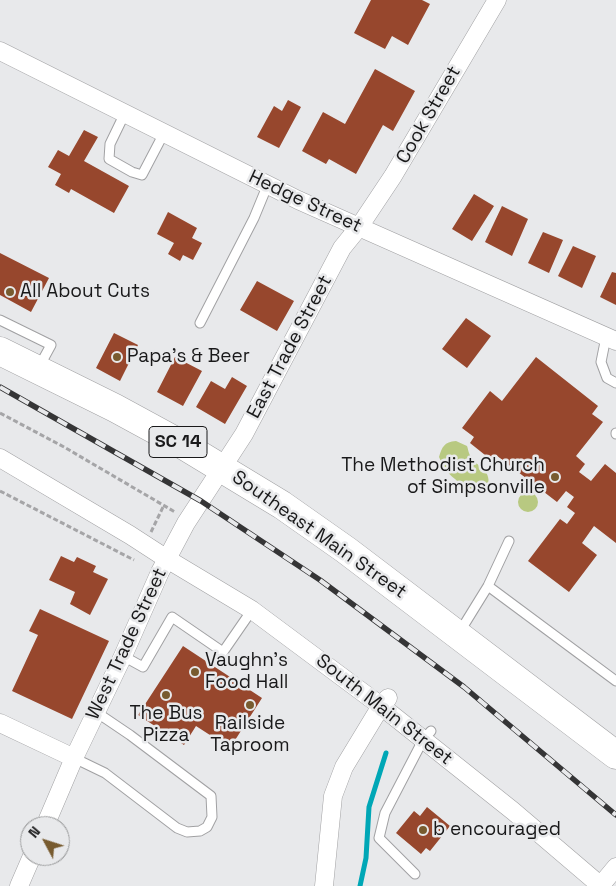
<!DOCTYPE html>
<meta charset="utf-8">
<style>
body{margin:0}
#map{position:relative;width:616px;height:886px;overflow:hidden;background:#e8e9eb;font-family:"Space Grotesk",sans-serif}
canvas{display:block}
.north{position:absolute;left:20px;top:816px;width:50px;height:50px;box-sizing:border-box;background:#e8e9eb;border:1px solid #959697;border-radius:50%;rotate:310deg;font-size:14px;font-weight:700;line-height:20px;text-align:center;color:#19191a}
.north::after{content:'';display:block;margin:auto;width:18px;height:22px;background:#785b2f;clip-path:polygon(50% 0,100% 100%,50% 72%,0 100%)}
</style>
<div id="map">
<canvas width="616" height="886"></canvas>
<div class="north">N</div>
</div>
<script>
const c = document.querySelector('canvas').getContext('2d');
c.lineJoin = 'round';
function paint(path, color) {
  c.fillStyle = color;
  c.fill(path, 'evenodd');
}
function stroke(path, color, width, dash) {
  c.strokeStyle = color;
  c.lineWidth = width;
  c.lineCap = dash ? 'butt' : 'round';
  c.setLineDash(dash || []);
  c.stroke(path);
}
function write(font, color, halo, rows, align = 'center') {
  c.font = font + ' "Space Grotesk",sans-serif';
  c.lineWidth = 5;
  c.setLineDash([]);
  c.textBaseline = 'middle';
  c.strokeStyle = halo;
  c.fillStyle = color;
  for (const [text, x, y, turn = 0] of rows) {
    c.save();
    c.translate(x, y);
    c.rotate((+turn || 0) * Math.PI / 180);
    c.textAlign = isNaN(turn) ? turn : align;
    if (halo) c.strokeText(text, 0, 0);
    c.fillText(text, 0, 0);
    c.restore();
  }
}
const green = new Path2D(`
 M 456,441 L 467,446 C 468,448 468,451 469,453 C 472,463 487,469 488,477 C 490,484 486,491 479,491 C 473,491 459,483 455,479 C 447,473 443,466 439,457 C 442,447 444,442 456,441 Z
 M518 502a10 10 0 1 1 20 0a10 10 0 1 1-20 0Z`);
const stream = new Path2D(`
 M 360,886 L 366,858 L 369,807 L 386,753`);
const building = new Path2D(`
 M 371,0 L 422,0 L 430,4 L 408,45 L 392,36 L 385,49 L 354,33 Z
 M 375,69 L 415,91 L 393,131 L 383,125 L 356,174 L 329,159 L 326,164 L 302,151 L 323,112 L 345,124 Z
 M 288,100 L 301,107 L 279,148 L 257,137 L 274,106 L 282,111 Z
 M 84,130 L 98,137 L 84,161 L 129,186 L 114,213 L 71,189 L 69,193 L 55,185 L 61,174 L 48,167 L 58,150 L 69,156 Z
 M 474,194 L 494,206 L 472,241 L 452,229 Z
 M 502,206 L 528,219 L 512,256 L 485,242 Z
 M 168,212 L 197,228 L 192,238 L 202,243 L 193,260 L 183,255 L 180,261 L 168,254 L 174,243 L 157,234 Z
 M 543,232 L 563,240 L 549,273 L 528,263 Z
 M 573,246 L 596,256 L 582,288 L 558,276 Z
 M 0,253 L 49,278 L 31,312 L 0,295 Z
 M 612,272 L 616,273 L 616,305 L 600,297 Z
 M 257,281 L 294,301 L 277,331 L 240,310 Z
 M 466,318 L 491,336 L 467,368 L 442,349 Z
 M 114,333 L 138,345 L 120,381 L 96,368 Z
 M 175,357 L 202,371 L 183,406 L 157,392 Z
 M 536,357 L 598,406 L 592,414 L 603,422 L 576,456 L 585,464 L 579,472 L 591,481 L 605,464 L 616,473 L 616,543 L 594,526 L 582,543 L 597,555 L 569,592 L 528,561 L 560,519 L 567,524 L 575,513 L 567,507 L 574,497 L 566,491 L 557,502 L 496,455 L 490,459 L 470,443 L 474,437 L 462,428 L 490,391 L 502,401 Z
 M 232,377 L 247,386 L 225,424 L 196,407 L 211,381 L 225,389 Z
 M 61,556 L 74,562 L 77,557 L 96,566 L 93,572 L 108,579 L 90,615 L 70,604 L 75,592 L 49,580 Z
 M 40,609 L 109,641 L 72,719 L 12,691 L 38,635 L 29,631 Z
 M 183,646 L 262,698 L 230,748 L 196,726 L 184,745 L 138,715 Z
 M 427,807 L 450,826 L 430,851 L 426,848 L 421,854 L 396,833 L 414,811 L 420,816 Z`);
const path = new Path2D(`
 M 0,413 L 64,447 L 175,512
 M 0,491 L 134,560
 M 151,532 L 164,505`);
const service = new Path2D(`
 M 125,113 L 110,144 L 109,159 L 132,172 L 142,175 L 164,133
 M 0,320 L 51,345 L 39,367
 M 200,323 L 254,218 L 268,184
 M 606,337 L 601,362 L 607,378 L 616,383
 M 616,433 L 616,434
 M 488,586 L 616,681
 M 459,633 L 488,586 L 509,541
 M 123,656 L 143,667 L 172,617 L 223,652 L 252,610
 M 74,758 L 105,773 L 177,828 L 187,832 L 200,831 L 207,827 L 212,817 L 211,796 L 130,735 L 96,712
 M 415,874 L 379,838 L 385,813 L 423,740 L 431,731`);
const minor = new Path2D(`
 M 0,51 L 298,200 L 616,341
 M 0,458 L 130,535 L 167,559 L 252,610 L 381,706 L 513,811 L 601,886
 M 0,723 L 74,758
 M 45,826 L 74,758 L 123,656 L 160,572 L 186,523 L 244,434 L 342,248 L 359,227 L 393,176 L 497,0
 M 601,885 L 616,867
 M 19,886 L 32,856
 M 324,886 L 333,796 L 344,767 L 381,706 L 388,698`);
const primary = new Path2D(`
 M 0,351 L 115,408 L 183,445 L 282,505 L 346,550 L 616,755`);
const rail = new Path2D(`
 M 0,387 L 201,501 L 320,580 L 464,687 L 616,815`);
const markers = [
 [10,292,5,"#785b2f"],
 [117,357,5,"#785b2f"],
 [555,477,5,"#785b2f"],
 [195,672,5,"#785b2f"],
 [166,695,5,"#785b2f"],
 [250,705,5,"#785b2f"],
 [423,830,5,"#785b2f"]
];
const shields = [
 [178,442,58]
];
const shieldNames = [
 ["SC 14",178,442]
];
const streetNames = [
 ["Cook Street",429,115,-60],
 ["Hedge Street",305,202,25],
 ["East Trade Street",290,347,-62],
 ["Southeast Main Street",319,535,35],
 ["West Trade Street",127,644,-65],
 ["South Main Street",384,710,38]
];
const poiNames = [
 ["All About Cuts",20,292],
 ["Papa's & Beer",127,357],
 ["The Methodist Church",545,466,"right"],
 ["of Simpsonville",545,488,"right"],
 ["Vaughn’s",205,661],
 ["Food Hall",205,683],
 ["The Bus",166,714,"center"],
 ["Pizza",166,736,"center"],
 ["Railside",250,724,"center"],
 ["Taproom",250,746,"center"],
 ["b encouraged",433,830]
];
paint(green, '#b8c981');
stroke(stream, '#00a7b6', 5);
paint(building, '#97472d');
stroke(service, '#a1a1a3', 11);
stroke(minor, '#a1a1a3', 19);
stroke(primary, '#a1a1a3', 29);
stroke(path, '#a5a5a7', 3, [5, 2.5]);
stroke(service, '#fff', 9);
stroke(minor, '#fff', 18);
stroke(primary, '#fff', 28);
stroke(rail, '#353536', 5.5);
stroke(rail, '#e8e9eb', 4, [11]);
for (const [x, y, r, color] of markers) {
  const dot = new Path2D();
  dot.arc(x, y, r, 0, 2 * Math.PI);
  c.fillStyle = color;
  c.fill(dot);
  stroke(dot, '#e8e9eb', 2);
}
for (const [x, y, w] of shields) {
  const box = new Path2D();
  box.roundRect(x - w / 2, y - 15.5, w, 31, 4);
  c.fillStyle = '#e8e9eb';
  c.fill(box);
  stroke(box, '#19191a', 1);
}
write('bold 18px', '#19191a', null, shieldNames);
write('19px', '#19191a', '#e8e9eb', streetNames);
write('19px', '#19191a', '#e8e9eb', poiNames, 'left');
</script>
